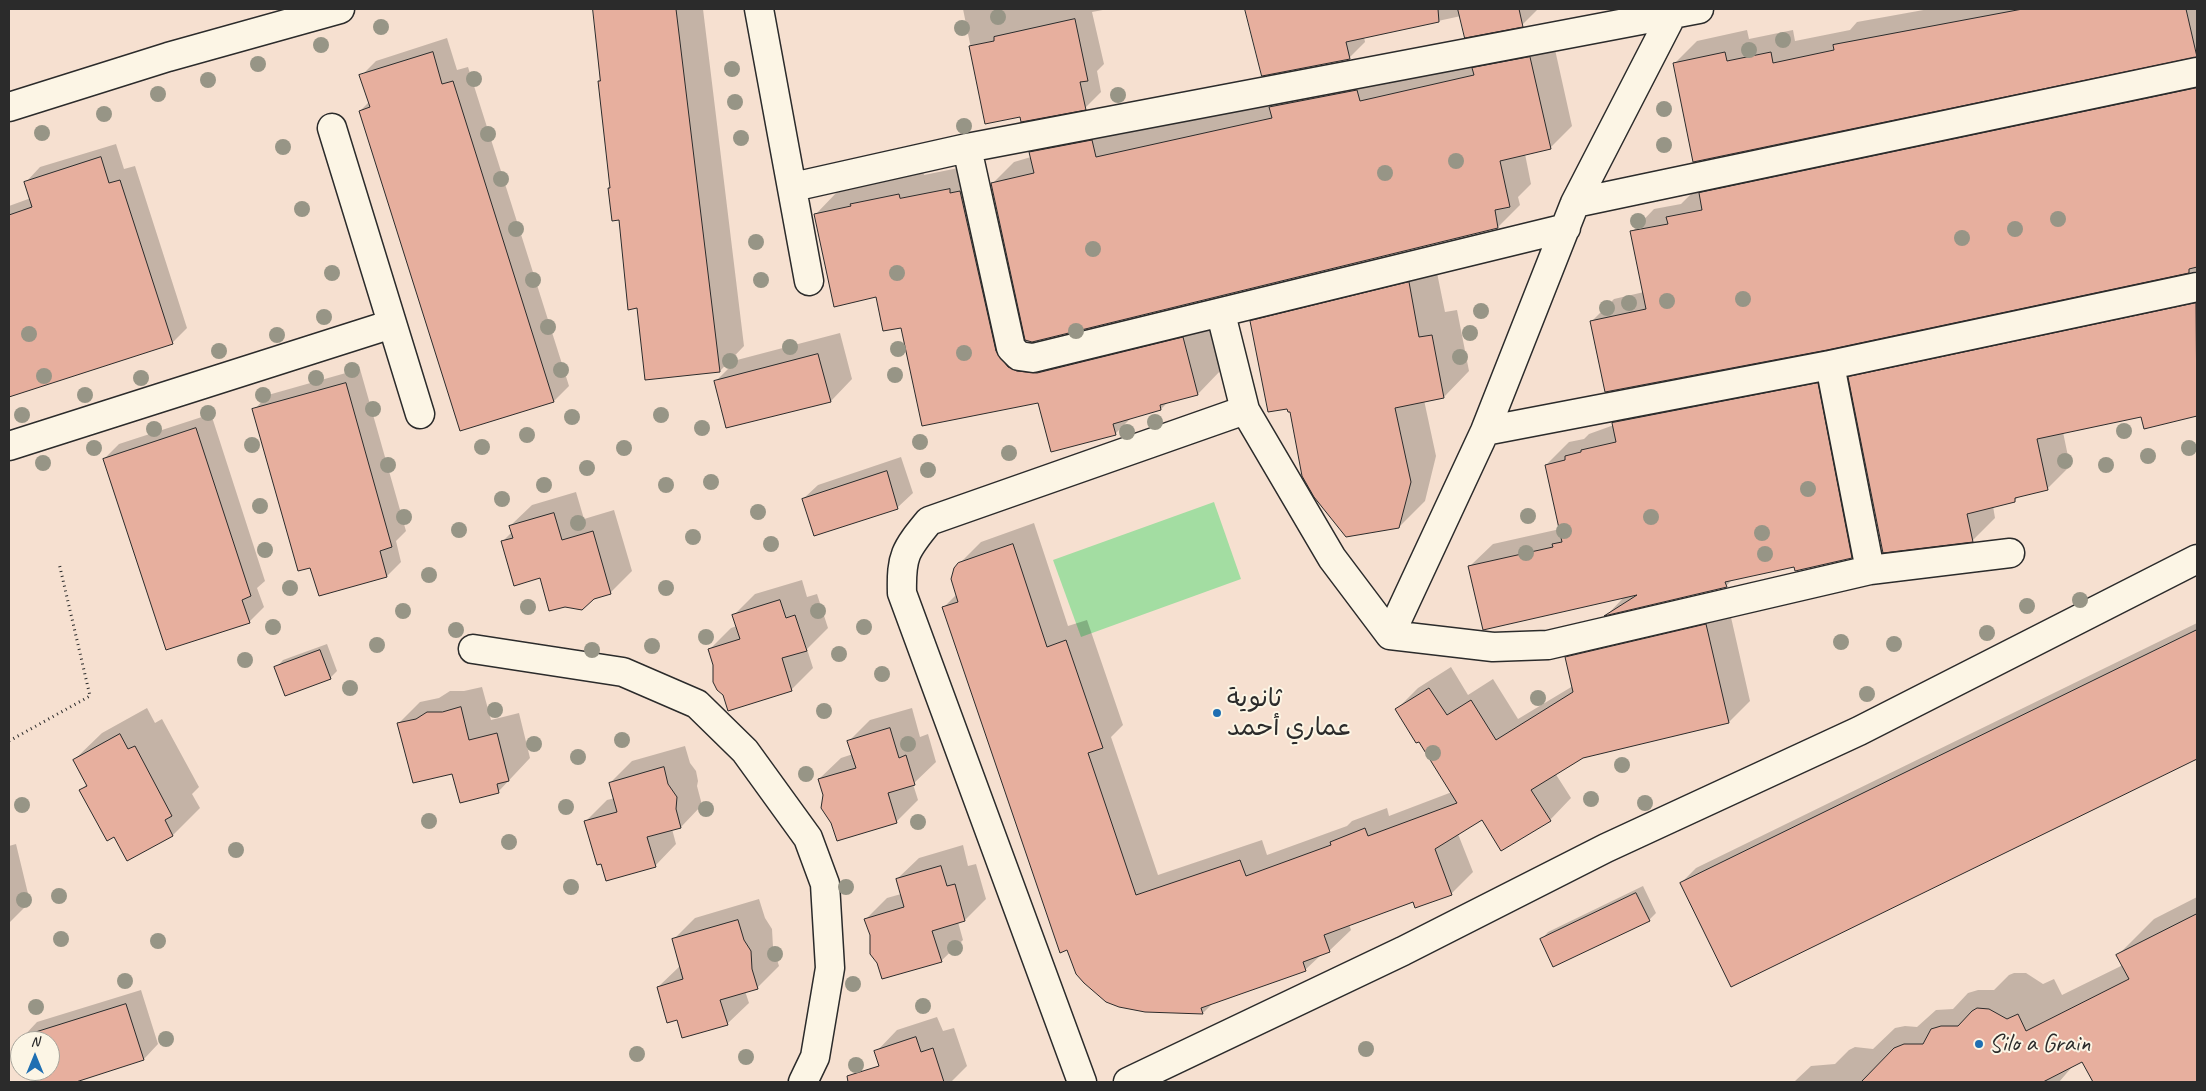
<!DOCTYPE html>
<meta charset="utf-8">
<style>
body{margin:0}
#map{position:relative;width:2206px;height:1091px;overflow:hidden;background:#f6e0d0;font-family:Caveat,sans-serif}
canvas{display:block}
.frame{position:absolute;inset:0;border:10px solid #2b2b2b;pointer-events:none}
.north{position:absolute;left:10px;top:1031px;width:50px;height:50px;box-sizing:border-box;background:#fcf5e5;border:1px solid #a8a49b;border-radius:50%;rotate:0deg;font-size:14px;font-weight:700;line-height:20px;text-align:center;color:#2b2b2b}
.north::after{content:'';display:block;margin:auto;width:18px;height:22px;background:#1f6fb2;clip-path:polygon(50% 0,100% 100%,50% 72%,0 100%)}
</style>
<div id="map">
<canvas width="2206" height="1091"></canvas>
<div class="frame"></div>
<div class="north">N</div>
</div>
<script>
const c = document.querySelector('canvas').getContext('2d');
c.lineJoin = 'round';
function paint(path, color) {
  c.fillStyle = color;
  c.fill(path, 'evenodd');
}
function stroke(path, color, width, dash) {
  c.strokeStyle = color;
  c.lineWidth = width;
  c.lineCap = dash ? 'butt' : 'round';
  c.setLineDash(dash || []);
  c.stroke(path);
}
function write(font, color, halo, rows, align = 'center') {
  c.font = font + ' Caveat,"Playpen Sans Arabic",sans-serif';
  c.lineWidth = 4;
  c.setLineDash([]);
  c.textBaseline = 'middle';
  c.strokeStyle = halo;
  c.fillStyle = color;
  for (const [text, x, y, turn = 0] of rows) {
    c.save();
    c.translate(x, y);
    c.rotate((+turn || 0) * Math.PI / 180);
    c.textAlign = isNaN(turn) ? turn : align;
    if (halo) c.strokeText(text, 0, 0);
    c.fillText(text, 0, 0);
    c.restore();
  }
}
const green = new Path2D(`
 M 1214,502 L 1241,579 L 1081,637 L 1053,560 Z`);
const shadow = new Path2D(`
 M 596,9 L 703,9 L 744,346 L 720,371 L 638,307 L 620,219 L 609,189 L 611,186 L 599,81 L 601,79 Z
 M 963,9 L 1108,9 L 1092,12 L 1104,64 L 1097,71 L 1101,92 L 1085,108 L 1021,116 L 986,123 Z
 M 1247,9 L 1538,9 L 1522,25 L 1461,16 L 1364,37 L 1365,42 L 1349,58 L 1262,75 Z
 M 1929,9 L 2197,9 L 2197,56 L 1694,161 L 1674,64 L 1697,41 L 1747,30 L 1749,39 L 1793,30 L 1795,41 L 1850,30 L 1857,22 Z
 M 1552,36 L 1572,126 L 1550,148 L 1525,154 L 1531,184 L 1518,197 L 1520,205 L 1498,227 L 1030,341 L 1041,348 L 1207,314 L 1222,369 L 1198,394 L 1169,401 L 1161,409 L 1132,417 L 1115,434 L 1039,401 L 902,326 L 815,215 L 839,190 L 873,183 L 876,180 L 923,171 L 924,175 L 973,165 L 1019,327 L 1025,335 L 992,184 L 1014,162 L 1031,157 L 1030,153 L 1052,131 L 1114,119 L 1118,135 L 1277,101 Z
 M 447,38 L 457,70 L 468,67 L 569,386 L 554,401 L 460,430 L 360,111 L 369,102 L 361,76 L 376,61 Z
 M 2197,71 L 2197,271 L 1827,348 L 1591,322 L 1614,299 L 1644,292 L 1632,232 L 1654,209 L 1681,204 L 1691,194 L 1701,192 L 1723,170 Z
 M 116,144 L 124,169 L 135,166 L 187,328 L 172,343 L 9,397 L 9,206 L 31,198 L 26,182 L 40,167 Z
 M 1434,258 L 1445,312 L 1457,310 L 1469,371 L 1444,397 L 1424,400 L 1436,456 L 1425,501 L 1399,527 L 1291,410 L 1252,321 L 1277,296 Z
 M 2197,286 L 2197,413 L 2185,416 L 2142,415 L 2063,432 L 2070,466 L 2047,489 L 2020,495 L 2014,501 L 1993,506 L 1995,518 L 1972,541 L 1850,378 L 1872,355 Z
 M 840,333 L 852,379 L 831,401 L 715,382 L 737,360 Z
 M 1840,361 L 1874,534 L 1851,557 L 1795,565 L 1733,579 L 1726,586 L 1608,614 L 1625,596 L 1470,566 L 1493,544 L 1560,529 L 1546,465 L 1569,442 L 1584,439 L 1589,434 L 1614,425 L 1614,423 L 1636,400 Z
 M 360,369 L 406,531 L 396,541 L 401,562 L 387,576 L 311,566 L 254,410 L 268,395 Z
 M 211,414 L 265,581 L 257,588 L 264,607 L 249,622 L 104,459 L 119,444 Z
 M 901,457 L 913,493 L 898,507 L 815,534 L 803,499 L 818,485 Z
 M 576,492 L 584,519 L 614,510 L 632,571 L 610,593 L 541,576 L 503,541 L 512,532 L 510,526 L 532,505 Z
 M 1034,523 L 1068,626 L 1087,620 L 1123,725 L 1111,737 L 1158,875 L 1262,840 L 1267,855 L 1347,826 L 1352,821 L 1387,808 L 1389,816 L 1452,792 L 1419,740 L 1397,709 L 1418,688 L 1451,667 L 1468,695 L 1493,679 L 1518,719 L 1573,686 L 1566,658 L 1588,636 L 1728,604 L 1750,701 L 1729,722 L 1582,757 L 1555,773 L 1571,798 L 1550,820 L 1482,819 L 1458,834 L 1473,872 L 1451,894 L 1414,901 L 1349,924 L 1351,930 L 1329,951 L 1322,954 L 1305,970 L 1214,1002 L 1203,1013 L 1145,1011 L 1068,949 L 944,607 L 957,594 L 959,564 L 981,542 Z
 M 802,580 L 807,597 L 817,594 L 828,628 L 807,649 L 813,668 L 791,690 L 715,664 L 710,649 L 731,628 L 737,626 L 734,615 L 755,594 Z
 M 2197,623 L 2197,758 L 1732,985 L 1681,883 L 1696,868 Z
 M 327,644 L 337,671 L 330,678 L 276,668 L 283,660 Z
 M 482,687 L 491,720 L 519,713 L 530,758 L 498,792 L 453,772 L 398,724 L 420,702 L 439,698 L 450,691 L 464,691 Z
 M 147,708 L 155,723 L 162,719 L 199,787 L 192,794 L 200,808 L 173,835 L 128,859 L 114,835 L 81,790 L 87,784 L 74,760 L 102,733 Z
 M 912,708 L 920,737 L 928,734 L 936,762 L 913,784 L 918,800 L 896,822 L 824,795 L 819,779 L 841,758 L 853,754 L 849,741 L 870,720 Z
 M 685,746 L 690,763 L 696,771 L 698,781 L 697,786 L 702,805 L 681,827 L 672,829 L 676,844 L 655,866 L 585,822 L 607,800 L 615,798 L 610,783 L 632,761 Z
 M 16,844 L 30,902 L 9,923 L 9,846 Z
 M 963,845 L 968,866 L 976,864 L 986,899 L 965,920 L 958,922 L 963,940 L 941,961 L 871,935 L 866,919 L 887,898 L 901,894 L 897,879 L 919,858 Z
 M 1643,886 L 1656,913 L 1649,920 L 1541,940 L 1548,932 Z
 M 2197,897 L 2197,1081 L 2195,1082 L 2094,1082 L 2083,1060 L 2072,1067 L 2059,1082 L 1794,1082 L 1811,1066 L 1835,1064 L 1849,1050 L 1855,1047 L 1873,1049 L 1895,1028 L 1905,1026 L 1917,1027 L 1936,1010 L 1953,1009 L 1968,993 L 1978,990 L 1994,990 L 2009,975 L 2014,973 L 2026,973 L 2043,984 L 2054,979 L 2062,995 L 2123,965 L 2118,955 L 2154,919 Z
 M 759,899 L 765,918 L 772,929 L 773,947 L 779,966 L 757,988 L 745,991 L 749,1003 L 727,1024 L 677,1018 L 658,987 L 680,966 L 673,940 L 695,918 Z
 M 141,990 L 158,1044 L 144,1059 L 72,1082 L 37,1082 L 34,1071 L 50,1071 L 50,1041 L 24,1041 L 23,1037 L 37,1022 Z
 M 937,1017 L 943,1031 L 954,1028 L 967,1066 L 951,1082 L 860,1082 L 874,1068 L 881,1066 L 876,1052 L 897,1030 Z`);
const building = new Path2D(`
 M 593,9 L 676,9 L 720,372 L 645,380 L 637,308 L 628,310 L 619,220 L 612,221 L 608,188 L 610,188 L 598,81 L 600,81 Z
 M 1245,9 L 1438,9 L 1439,22 L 1346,42 L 1350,59 L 1262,76 Z
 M 1458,9 L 1519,9 L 1523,27 L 1465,38 Z
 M 2023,9 L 2186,9 L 2197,57 L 1693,162 L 1673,63 L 1725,52 L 1727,61 L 1771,52 L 1773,63 L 1834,50 L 1833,45 Z
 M 1075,19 L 1088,81 L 1080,82 L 1086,110 L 1021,122 L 1020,117 L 985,124 L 969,46 L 994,41 L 994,37 Z
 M 433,52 L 442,84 L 453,81 L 554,402 L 460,431 L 359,111 L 370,107 L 359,75 Z
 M 1530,57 L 1551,149 L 1500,161 L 1510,207 L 1495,210 L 1498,228 L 1032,342 L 1025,340 L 991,183 L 1034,173 L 1029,152 L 1092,140 L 1096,157 L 1272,118 L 1269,107 L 1357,90 L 1360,101 L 1474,75 L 1472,68 Z
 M 2197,88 L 2197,267 L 2189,269 L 2189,273 L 1827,350 L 1605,392 L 1590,321 L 1646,309 L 1630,231 L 1668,224 L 1666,217 L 1702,210 L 1699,193 Z
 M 101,157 L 109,183 L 120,180 L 173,344 L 9,397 L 9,215 L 32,207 L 24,182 Z
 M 950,189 L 950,193 L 960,191 L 996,351 L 1008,367 L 1017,371 L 1037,373 L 1183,337 L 1198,395 L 1160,405 L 1161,410 L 1113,424 L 1116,435 L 1051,452 L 1038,403 L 922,426 L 901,328 L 883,331 L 876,297 L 834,307 L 814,214 L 851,206 L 850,204 L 899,194 L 900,198 Z
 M 1409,282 L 1419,337 L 1432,335 L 1444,398 L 1395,408 L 1411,482 L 1399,528 L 1346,537 L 1314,497 L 1302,476 L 1290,412 L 1288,412 L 1287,409 L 1268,412 L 1250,321 Z
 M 2196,303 L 2197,416 L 2144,429 L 2141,417 L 2037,439 L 2048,490 L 2015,498 L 2015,502 L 1967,514 L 1973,542 L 1883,553 L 1848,377 Z
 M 818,354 L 831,402 L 726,428 L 714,381 Z
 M 346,383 L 392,547 L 380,551 L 387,577 L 319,596 L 310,568 L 298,571 L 252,409 Z
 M 1818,383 L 1852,558 L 1795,571 L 1794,567 L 1725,582 L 1727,587 L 1604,616 L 1637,595 L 1483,630 L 1468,566 L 1553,547 L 1552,544 L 1562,542 L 1545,465 L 1565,460 L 1565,456 L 1581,452 L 1581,450 L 1616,442 L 1612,423 Z
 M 196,428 L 251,596 L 242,600 L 250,623 L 166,650 L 103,459 Z
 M 887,471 L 898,509 L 814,536 L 802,499 Z
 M 554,513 L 562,540 L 593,531 L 611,594 L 594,599 L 582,610 L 565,607 L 549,611 L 540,578 L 514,586 L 501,541 L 513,538 L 509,526 Z
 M 1013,544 L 1047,647 L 1066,640 L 1103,748 L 1088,753 L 1136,895 L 1240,860 L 1246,876 L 1331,845 L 1330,842 L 1365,828 L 1368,836 L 1457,803 L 1419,742 L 1416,743 L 1395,709 L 1429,688 L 1447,715 L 1471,700 L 1496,740 L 1573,692 L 1565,657 L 1706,624 L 1729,723 L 1583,758 L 1531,790 L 1551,821 L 1501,851 L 1482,820 L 1435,849 L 1452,895 L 1415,908 L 1413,902 L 1324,935 L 1330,952 L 1303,962 L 1306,971 L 1201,1008 L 1203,1014 L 1145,1012 L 1119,1007 L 1106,1002 L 1084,983 L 1076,974 L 1067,950 L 1060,953 L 942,607 L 958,602 L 951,579 L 954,568 L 958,563 Z
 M 780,600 L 786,618 L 795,615 L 807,651 L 782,658 L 792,691 L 728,711 L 723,695 L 717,690 L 713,682 L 713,665 L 708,649 L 740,639 L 732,615 Z
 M 2197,630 L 2197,759 L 1731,987 L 1680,883 Z
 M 320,650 L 331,679 L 285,696 L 274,667 Z
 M 461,707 L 469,740 L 497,733 L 509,781 L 497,784 L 499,793 L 460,803 L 452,774 L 413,783 L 397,723 L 416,719 L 427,712 L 442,712 Z
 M 890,728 L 899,758 L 906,755 L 915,785 L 888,793 L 897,823 L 837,841 L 831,823 L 821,808 L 823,795 L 818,779 L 856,768 L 847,741 Z
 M 120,734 L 128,749 L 135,746 L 172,816 L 165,820 L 173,836 L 127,861 L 114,837 L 107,841 L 79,790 L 87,786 L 73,760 Z
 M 664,767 L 668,784 L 677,797 L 676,809 L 681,828 L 647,837 L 656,867 L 606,881 L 601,864 L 597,865 L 584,821 L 617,812 L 609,783 Z
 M 941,866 L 947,886 L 955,884 L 965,921 L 932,931 L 942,962 L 882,979 L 877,963 L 870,954 L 870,935 L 864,919 L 904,907 L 896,879 Z
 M 1636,893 L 1650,921 L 1553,967 L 1540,939 Z
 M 2197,914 L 2197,1082 L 2093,1082 L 2082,1062 L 2043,1082 L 1861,1082 L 1894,1048 L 1904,1044 L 1923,1044 L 1931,1029 L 1941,1026 L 1958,1026 L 1972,1011 L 1977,1008 L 1989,1009 L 2007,1019 L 2018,1014 L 2026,1031 L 2129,979 L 2116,955 Z
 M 738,920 L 744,940 L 751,951 L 752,969 L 758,989 L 720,1000 L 728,1025 L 682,1038 L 677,1020 L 667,1023 L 657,987 L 683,979 L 672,939 Z
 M 126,1004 L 144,1060 L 76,1082 L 36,1082 L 32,1071 L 50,1071 L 50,1041 L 22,1041 L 21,1037 Z
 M 916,1037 L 921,1052 L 933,1048 L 944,1082 L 848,1082 L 847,1076 L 879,1066 L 874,1051 Z`);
const path = new Path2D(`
 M 9,741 L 90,696 L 59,563`);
const minor = new Path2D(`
 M 759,9 L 809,281
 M 9,107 L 168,57 L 340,9
 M 332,128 L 420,414
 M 967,148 L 1011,348 L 1019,356 L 1033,358 L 1566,228
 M 793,187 L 967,148 L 1699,9
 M 1575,203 L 2197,72
 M 1221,314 L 1245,410 L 1332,558 L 1390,635 L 1493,647 L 1548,645 L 1870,570 L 2010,553
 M 1830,365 L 1870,570
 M 1485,431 L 1830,365 L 2197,287
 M 9,446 L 392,324
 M 1390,635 L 1485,431 L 1575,203 L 1675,9
 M 473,649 L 623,672 L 697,704 L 745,751 L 808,838 L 825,884 L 830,968 L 815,1057 L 803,1082
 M 1082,1082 L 902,593 C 901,556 905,550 929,521 L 1245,410
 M 1128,1082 L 1403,951 L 1606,848 L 1859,731 L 2197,559`);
const trees = [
 [998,17],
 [381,27],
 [962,28],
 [1783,40],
 [321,45],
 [1749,50],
 [258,64],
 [732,69],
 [474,79],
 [208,80],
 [158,94],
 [1118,95],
 [735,102],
 [1664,109],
 [104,114],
 [964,126],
 [42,133],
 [488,134],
 [741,138],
 [1664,145],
 [283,147],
 [1456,161],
 [1385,173],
 [501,179],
 [302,209],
 [2058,219],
 [1638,221],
 [516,229],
 [2015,229],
 [1962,238],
 [756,242],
 [1093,249],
 [332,273],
 [897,273],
 [533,280],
 [761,280],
 [1743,299],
 [1667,301],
 [1629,303],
 [1607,308],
 [1481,311],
 [324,317],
 [548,327],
 [1076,331],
 [1470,333],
 [29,334],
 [277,335],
 [790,347],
 [898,349],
 [219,351],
 [964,353],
 [1460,357],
 [730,361],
 [352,370],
 [561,370],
 [895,375],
 [44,376],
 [141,378],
 [316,378],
 [85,395],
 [263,395],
 [373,409],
 [208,413],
 [22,415],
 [661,415],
 [572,417],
 [1155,422],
 [702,428],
 [154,429],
 [2124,431],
 [1127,432],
 [527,435],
 [920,442],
 [252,445],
 [482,447],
 [94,448],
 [624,448],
 [2189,448],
 [1009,453],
 [2148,456],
 [2065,461],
 [43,463],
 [388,465],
 [2106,465],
 [587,468],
 [928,470],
 [711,482],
 [544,485],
 [666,485],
 [1808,489],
 [502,499],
 [260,506],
 [758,512],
 [1528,516],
 [404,517],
 [1651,517],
 [578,523],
 [459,530],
 [1564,531],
 [1762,533],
 [693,537],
 [771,544],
 [265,550],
 [1526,553],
 [1765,554],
 [429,575],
 [290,588],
 [666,588],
 [2080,600],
 [2027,606],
 [528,607],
 [403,611],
 [818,611],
 [273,627],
 [864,627],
 [456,630],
 [1987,633],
 [706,637],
 [1841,642],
 [1894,644],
 [377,645],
 [652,646],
 [592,650],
 [839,654],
 [245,660],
 [882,674],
 [350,688],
 [1867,694],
 [1538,698],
 [495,710],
 [824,711],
 [622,740],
 [534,744],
 [908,744],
 [1433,753],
 [578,757],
 [1622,765],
 [806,774],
 [1591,799],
 [1645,803],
 [22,805],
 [566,807],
 [706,809],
 [429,821],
 [918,822],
 [509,842],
 [236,850],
 [571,887],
 [846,887],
 [59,896],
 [24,900],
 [61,939],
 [158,941],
 [955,948],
 [775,954],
 [125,981],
 [853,984],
 [923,1006],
 [36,1007],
 [166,1039],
 [1366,1049],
 [637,1054],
 [746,1057],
 [856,1065]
];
const markers = [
 [1217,713,5,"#1f6fb2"],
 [1979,1044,5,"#1f6fb2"]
];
const poiNames = [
 ["ثانوية",1227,699],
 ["عماري أحمد",1227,728],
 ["Silo a Grain",1989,1044]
];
paint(green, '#a3dda2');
paint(shadow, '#0003');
paint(building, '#e7af9e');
stroke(building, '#2b2b2b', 1);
stroke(minor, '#2b2b2b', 31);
stroke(path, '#2b2b2b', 3, [1, 4]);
stroke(minor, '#fcf5e5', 28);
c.fillStyle = '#979586';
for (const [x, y] of trees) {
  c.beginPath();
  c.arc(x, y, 8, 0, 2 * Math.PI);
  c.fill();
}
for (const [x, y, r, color] of markers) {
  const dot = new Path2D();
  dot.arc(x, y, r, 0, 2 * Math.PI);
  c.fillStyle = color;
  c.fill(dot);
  stroke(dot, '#fcf5e5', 2);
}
write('25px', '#2b2b2b', '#fcf5e5', poiNames, 'left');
</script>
